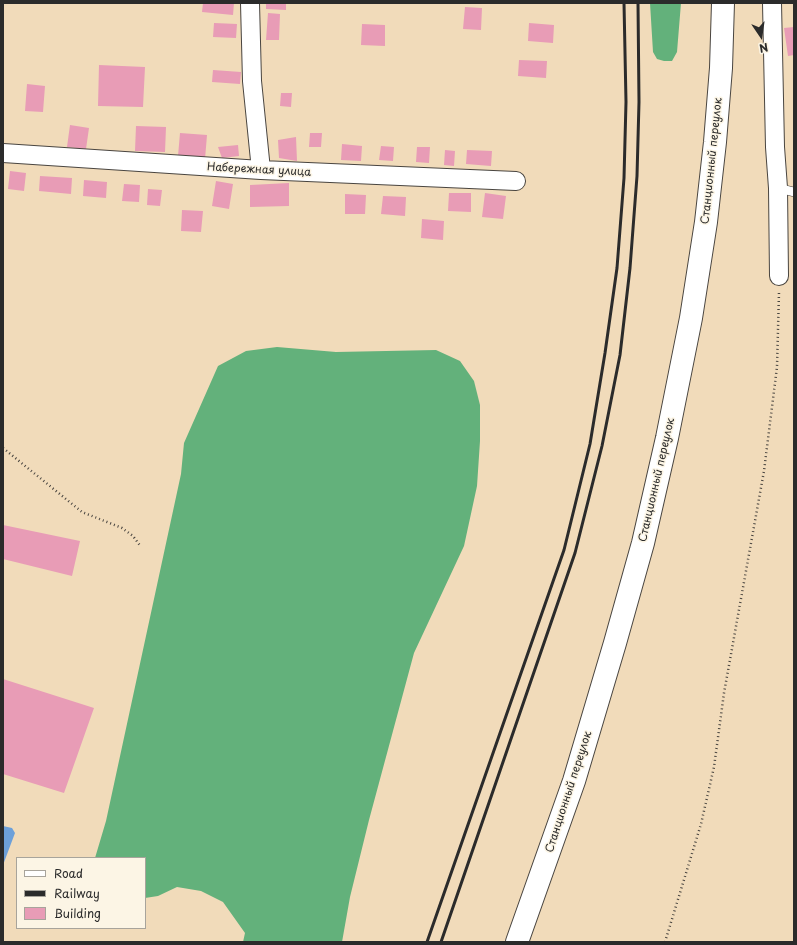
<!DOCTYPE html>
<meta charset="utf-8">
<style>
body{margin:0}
#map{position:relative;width:797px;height:945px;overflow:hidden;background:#f1dbba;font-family:"Playpen Sans",sans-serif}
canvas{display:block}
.frame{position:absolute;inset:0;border:4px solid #2b2b2b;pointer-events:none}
.legend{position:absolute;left:16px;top:857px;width:130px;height:72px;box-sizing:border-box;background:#fcf5e5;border:1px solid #a8a49b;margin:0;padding:5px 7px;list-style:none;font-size:12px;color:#2b2b2b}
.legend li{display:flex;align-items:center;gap:8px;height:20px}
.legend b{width:20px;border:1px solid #a8a49b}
.north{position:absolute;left:741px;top:16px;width:40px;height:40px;-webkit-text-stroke:3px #fcf5e5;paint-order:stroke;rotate:167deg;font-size:11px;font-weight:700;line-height:16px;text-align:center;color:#2b2b2b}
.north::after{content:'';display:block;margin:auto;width:14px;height:18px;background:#2b2b2b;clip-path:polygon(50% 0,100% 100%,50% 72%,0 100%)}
</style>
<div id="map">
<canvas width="797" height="945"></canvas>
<div class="frame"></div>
<ul class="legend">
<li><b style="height:5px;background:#fff"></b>Road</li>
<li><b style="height:5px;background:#2b2b2b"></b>Railway</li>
<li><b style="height:11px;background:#e89cb6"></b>Building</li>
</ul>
<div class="north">N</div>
</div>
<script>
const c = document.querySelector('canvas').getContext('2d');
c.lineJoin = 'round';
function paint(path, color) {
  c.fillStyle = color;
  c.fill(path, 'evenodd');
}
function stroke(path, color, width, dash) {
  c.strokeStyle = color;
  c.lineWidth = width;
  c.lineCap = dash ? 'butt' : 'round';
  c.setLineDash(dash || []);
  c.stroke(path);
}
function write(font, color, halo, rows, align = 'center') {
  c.font = font + ' "Playpen Sans",sans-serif';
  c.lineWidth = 3;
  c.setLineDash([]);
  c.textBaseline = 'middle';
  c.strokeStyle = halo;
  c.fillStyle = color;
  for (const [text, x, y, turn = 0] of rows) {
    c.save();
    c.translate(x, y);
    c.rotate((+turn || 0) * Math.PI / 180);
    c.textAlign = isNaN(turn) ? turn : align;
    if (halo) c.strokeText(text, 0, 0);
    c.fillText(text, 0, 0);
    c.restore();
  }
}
const forest = new Path2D(`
 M 650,3 L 681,3 L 677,52 L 672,61 L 664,61 L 657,59 L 653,52 Z
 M 277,347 L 336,352 L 436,350 L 460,361 L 474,381 L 480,405 L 480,441 L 477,486 L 464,546 L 414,653 L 369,820 L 350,897 L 342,942 L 243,942 L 245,933 L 223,902 L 201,891 L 177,887 L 158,896 L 145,898 L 145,858 L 95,858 L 106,821 L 181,474 L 184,443 L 218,366 L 246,351 Z`);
const water = new Path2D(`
 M 3,826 L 12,828 L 15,833 L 3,865 Z`);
const building = new Path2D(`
 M 203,3 L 234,3 L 233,15 L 202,12 Z
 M 266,3 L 286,3 L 286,10 L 266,9 Z
 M 465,7 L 482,8 L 481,30 L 463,29 Z
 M 268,13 L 280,14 L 279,40 L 266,40 Z
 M 214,23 L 237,24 L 236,38 L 213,37 Z
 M 529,23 L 554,25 L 553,43 L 528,41 Z
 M 362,24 L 385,25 L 385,46 L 361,45 Z
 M 794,27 L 794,55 L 788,56 L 784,28 Z
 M 519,60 L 547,61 L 546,78 L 518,76 Z
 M 99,65 L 145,67 L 143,107 L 98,106 Z
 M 213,70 L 241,72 L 240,84 L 212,82 Z
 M 27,84 L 45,86 L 43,112 L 25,111 Z
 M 281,93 L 292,93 L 291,107 L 280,106 Z
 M 70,125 L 89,128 L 86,149 L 67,147 Z
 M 136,126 L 166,127 L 165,152 L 135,151 Z
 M 180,133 L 207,135 L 205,159 L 178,156 Z
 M 310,133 L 322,133 L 321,147 L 309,147 Z
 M 296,137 L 297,161 L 279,158 L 278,140 Z
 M 342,144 L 362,146 L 361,161 L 341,160 Z
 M 238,145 L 239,156 L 222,158 L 218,147 Z
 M 381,146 L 394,147 L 393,161 L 379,160 Z
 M 417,147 L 430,147 L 429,163 L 416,162 Z
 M 445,150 L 455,151 L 454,166 L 444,165 Z
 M 467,150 L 492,151 L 491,166 L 466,164 Z
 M 10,171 L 26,173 L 24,191 L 8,189 Z
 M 40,176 L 72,178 L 71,194 L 39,191 Z
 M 84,180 L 107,182 L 106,198 L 83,196 Z
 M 216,181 L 233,184 L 229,209 L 212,206 Z
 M 289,183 L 289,206 L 250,207 L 250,185 Z
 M 124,184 L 140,185 L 139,202 L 122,201 Z
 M 148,189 L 162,190 L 160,206 L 147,205 Z
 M 449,193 L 471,193 L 471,212 L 448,211 Z
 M 485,193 L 506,196 L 503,219 L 482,217 Z
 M 345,194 L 366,195 L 365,214 L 345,214 Z
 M 383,196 L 406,197 L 405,216 L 381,214 Z
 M 182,210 L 203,211 L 201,232 L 181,231 Z
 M 422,219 L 444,221 L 443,240 L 421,238 Z
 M 3,525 L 80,541 L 72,576 L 3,559 Z
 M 3,679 L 94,708 L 64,793 L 3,774 Z`);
const path = new Path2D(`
 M 3,448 L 82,512 L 122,528 L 133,536 L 141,547
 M 665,942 L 701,824 L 714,767 L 724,693 L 764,471 L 777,367 L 779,292`);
const lane = new Path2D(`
 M 778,188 L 794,192`);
const street = new Path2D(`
 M 250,3 L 252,81 L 261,170
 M 772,3 L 775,147 L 778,188 L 779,276
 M 3,153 L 261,170 L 516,181`);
const secondary = new Path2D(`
 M 517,942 L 574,781 L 615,643 L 643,543 L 667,438 L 691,318 L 706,222 L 715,142 L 721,68 L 723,3`);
const rail = new Path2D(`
 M 427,942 L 564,550 L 590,444 L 605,353 L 617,268 L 624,178 L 626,102 L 624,3
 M 441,942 L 575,553 L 602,446 L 620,355 L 630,268 L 637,176 L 639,102 L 638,3`);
const streetNames = [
 ["Станционный переулок",712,161,-84],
 ["Набережная улица",259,170,3],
 ["Станционный переулок",657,480,-77],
 ["Станционный переулок",569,792,-72]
];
paint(forest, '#63b17b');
paint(water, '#6da0d9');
paint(building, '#e89cb6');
stroke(lane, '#494540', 10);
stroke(street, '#494540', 20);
stroke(secondary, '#494540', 24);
stroke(path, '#494540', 2.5, [1, 3]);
stroke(lane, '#fff', 9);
stroke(street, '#fff', 18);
stroke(secondary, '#fff', 22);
stroke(rail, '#2b2b2b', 3);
write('11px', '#2b2b2b', '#fcf5e5', streetNames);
</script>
